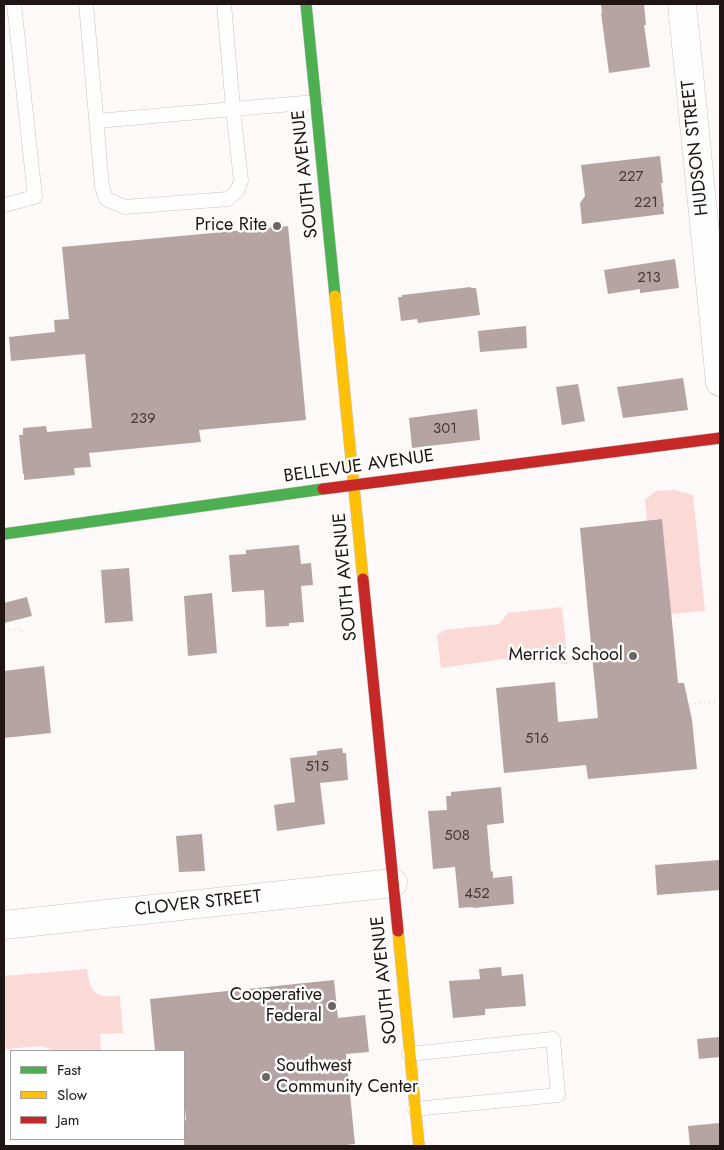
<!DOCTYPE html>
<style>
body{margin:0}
#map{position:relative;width:724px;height:1150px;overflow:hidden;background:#fdf9f9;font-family:Jost,sans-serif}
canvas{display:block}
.frame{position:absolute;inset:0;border:5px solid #1f1514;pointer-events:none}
.legend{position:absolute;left:10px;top:1050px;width:175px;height:90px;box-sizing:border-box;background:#fff;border:1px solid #a5a1a1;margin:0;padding:6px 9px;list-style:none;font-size:15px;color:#1f1514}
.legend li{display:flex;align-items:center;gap:10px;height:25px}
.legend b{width:25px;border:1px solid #a5a1a1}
</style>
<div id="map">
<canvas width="724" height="1150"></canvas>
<div class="frame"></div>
<ul class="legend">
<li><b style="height:6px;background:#4caf50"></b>Fast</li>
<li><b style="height:6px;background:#ffc107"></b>Slow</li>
<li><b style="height:6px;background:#c62828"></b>Jam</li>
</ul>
</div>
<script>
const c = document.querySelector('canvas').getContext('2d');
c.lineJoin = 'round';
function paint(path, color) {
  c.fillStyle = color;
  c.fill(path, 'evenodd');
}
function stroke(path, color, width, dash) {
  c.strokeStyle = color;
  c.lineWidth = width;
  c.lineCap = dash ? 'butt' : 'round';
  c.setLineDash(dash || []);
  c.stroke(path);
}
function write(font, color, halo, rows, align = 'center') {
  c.font = font + ' Jost,sans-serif';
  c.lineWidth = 5;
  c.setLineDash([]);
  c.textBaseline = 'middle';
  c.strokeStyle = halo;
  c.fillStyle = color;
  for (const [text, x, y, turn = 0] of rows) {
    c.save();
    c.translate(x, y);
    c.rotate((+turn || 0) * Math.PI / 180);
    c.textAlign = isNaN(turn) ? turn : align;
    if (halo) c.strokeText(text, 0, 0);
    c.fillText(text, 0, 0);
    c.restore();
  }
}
const green = new Path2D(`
 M 675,490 L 693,495 L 705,611 L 671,614 L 662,519 L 647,521 L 645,500 L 656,491 Z
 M 562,607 L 568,664 L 503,659 L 441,668 L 437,635 L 445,630 L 499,624 L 508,613 Z
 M 87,969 C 90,993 95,998 120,996 L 123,1033 L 100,1034 L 101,1051 L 53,1051 L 43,1046 L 6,1049 L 4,1026 L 4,976 Z`);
const building = new Path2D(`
 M 601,4 L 644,4 L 646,25 L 644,25 L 650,67 L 609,73 L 601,13 L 602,13 Z
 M 660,156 L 663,183 L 661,183 L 664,207 L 663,207 L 664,214 L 582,224 L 580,203 L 585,196 L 581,165 Z
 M 288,226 L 306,420 L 199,430 L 201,442 L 89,453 L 91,467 L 74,468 L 75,475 L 24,480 L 24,474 L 23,474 L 19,435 L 23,435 L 23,428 L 46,426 L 47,432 L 92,428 L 85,354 L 11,361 L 9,337 L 55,332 L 54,320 L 69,319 L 62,247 Z
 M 675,259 L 679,288 L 640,293 L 640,289 L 608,294 L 604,270 Z
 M 471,287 L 471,288 L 476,288 L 480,315 L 418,323 L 417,319 L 401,321 L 398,297 L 402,297 L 402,295 Z
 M 526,326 L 527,348 L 480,352 L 478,331 Z
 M 683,378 L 688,410 L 623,418 L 617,387 Z
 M 578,384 L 585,421 L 562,425 L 556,387 Z
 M 477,409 L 480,440 L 412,448 L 409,418 Z
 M 662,519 L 678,683 L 684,683 L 692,720 L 697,769 L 588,779 L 586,765 L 504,773 L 496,688 L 555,682 L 558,722 L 598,718 L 580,528 Z
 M 299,545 L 301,564 L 311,563 L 313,585 L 301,586 L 304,622 L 289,623 L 289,626 L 266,627 L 264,590 L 232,592 L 229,555 L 246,554 L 246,550 Z
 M 129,568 L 133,621 L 105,623 L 101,570 Z
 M 212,593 L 217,653 L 188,656 L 184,596 Z
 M 27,597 L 32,616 L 4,623 L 4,603 Z
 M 44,666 L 51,733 L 4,738 L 4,671 Z
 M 342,748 L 343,753 L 346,753 L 348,780 L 320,783 L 325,824 L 277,831 L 274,805 L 295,802 L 290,758 L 317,755 L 317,751 Z
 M 501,787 L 504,823 L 487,825 L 491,872 L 493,871 L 493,878 L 512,876 L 514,904 L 473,908 L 473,907 L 459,908 L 455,867 L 433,869 L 428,811 L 447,810 L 446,796 L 451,796 L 451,792 Z
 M 202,834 L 205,871 L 179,872 L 176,836 Z
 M 720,860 L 720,890 L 657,895 L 655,865 Z
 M 501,967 L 502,976 L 523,974 L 526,1006 L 485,1009 L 485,1015 L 453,1018 L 449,981 L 480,979 L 479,969 Z
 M 334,980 L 338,1018 L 365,1015 L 369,1052 L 346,1054 L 355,1144 L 337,1146 L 184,1146 L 184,1121 L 186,1120 L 184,1099 L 184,1051 L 155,1051 L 150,999 Z
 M 720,1037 L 720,1057 L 699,1059 L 697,1039 Z
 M 720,1123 L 720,1146 L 690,1146 L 688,1126 Z`);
const path = new Path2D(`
 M 4,595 L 4,598
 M 4,631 L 21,628 L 22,632
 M 689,704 L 720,701`);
const lane = new Path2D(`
 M 86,4 L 102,186 L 106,199 L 125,207 L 228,199 L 237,191 L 241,181 L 233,109 L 97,121
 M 224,4 L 233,109 L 316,102
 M 4,205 L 35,197 L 14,4
 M 409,1054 L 553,1039 L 558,1095 L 415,1109`);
const street = new Path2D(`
 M 682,4 L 720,382
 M 4,925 L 393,883`);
const fast = new Path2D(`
 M 306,4 L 335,296
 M 4,534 L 323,489`);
const slow = new Path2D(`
 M 335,296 L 363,579
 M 398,931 L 419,1146`);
const jam = new Path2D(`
 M 323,489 L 720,438
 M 363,579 L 398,931`);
const markers = [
 [277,226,5,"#6d6564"],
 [633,656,5,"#6d6564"],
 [332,1006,5,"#6d6564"],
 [266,1077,5,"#6d6564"]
];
const numberNames = [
 ["227",631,177],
 ["221",646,203],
 ["213",649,278],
 ["239",143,419],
 ["301",445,429],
 ["516",537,739],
 ["515",317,767],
 ["508",457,836],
 ["452",477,894]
];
const streetNames = [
 ["HUDSON STREET",696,148,-96],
 ["SOUTH AVENUE",306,174,-96],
 ["BELLEVUE AVENUE",359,467,-8],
 ["SOUTH AVENUE",346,577,-95],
 ["CLOVER STREET",198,904,-6],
 ["SOUTH AVENUE",385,980,-96]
];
const poiNames = [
 ["Price Rite",267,226],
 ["Merrick School",623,656],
 ["Cooperative",322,996],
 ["Federal",322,1017],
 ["Southwest",276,1067,"left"],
 ["Community Center",276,1088,"left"]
];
paint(green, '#fad9d6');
paint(building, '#b6a4a4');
stroke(lane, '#cac3c3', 15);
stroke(street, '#cac3c3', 29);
stroke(fast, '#cac3c3', 12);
stroke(slow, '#cac3c3', 12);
stroke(jam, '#cac3c3', 12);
stroke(path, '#e3e1e1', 3, [1, 4]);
stroke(lane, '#fffefe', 14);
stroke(street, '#fffefe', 28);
stroke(fast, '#4caf50', 11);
stroke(slow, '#ffc107', 11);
stroke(jam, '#c62828', 11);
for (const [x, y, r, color] of markers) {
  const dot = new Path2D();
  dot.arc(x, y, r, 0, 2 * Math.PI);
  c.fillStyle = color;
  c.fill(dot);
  stroke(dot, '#fff', 2);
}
write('15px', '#453938', null, numberNames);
write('18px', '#1f1514', '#fff', streetNames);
write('18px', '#1f1514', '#fff', poiNames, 'right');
</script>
